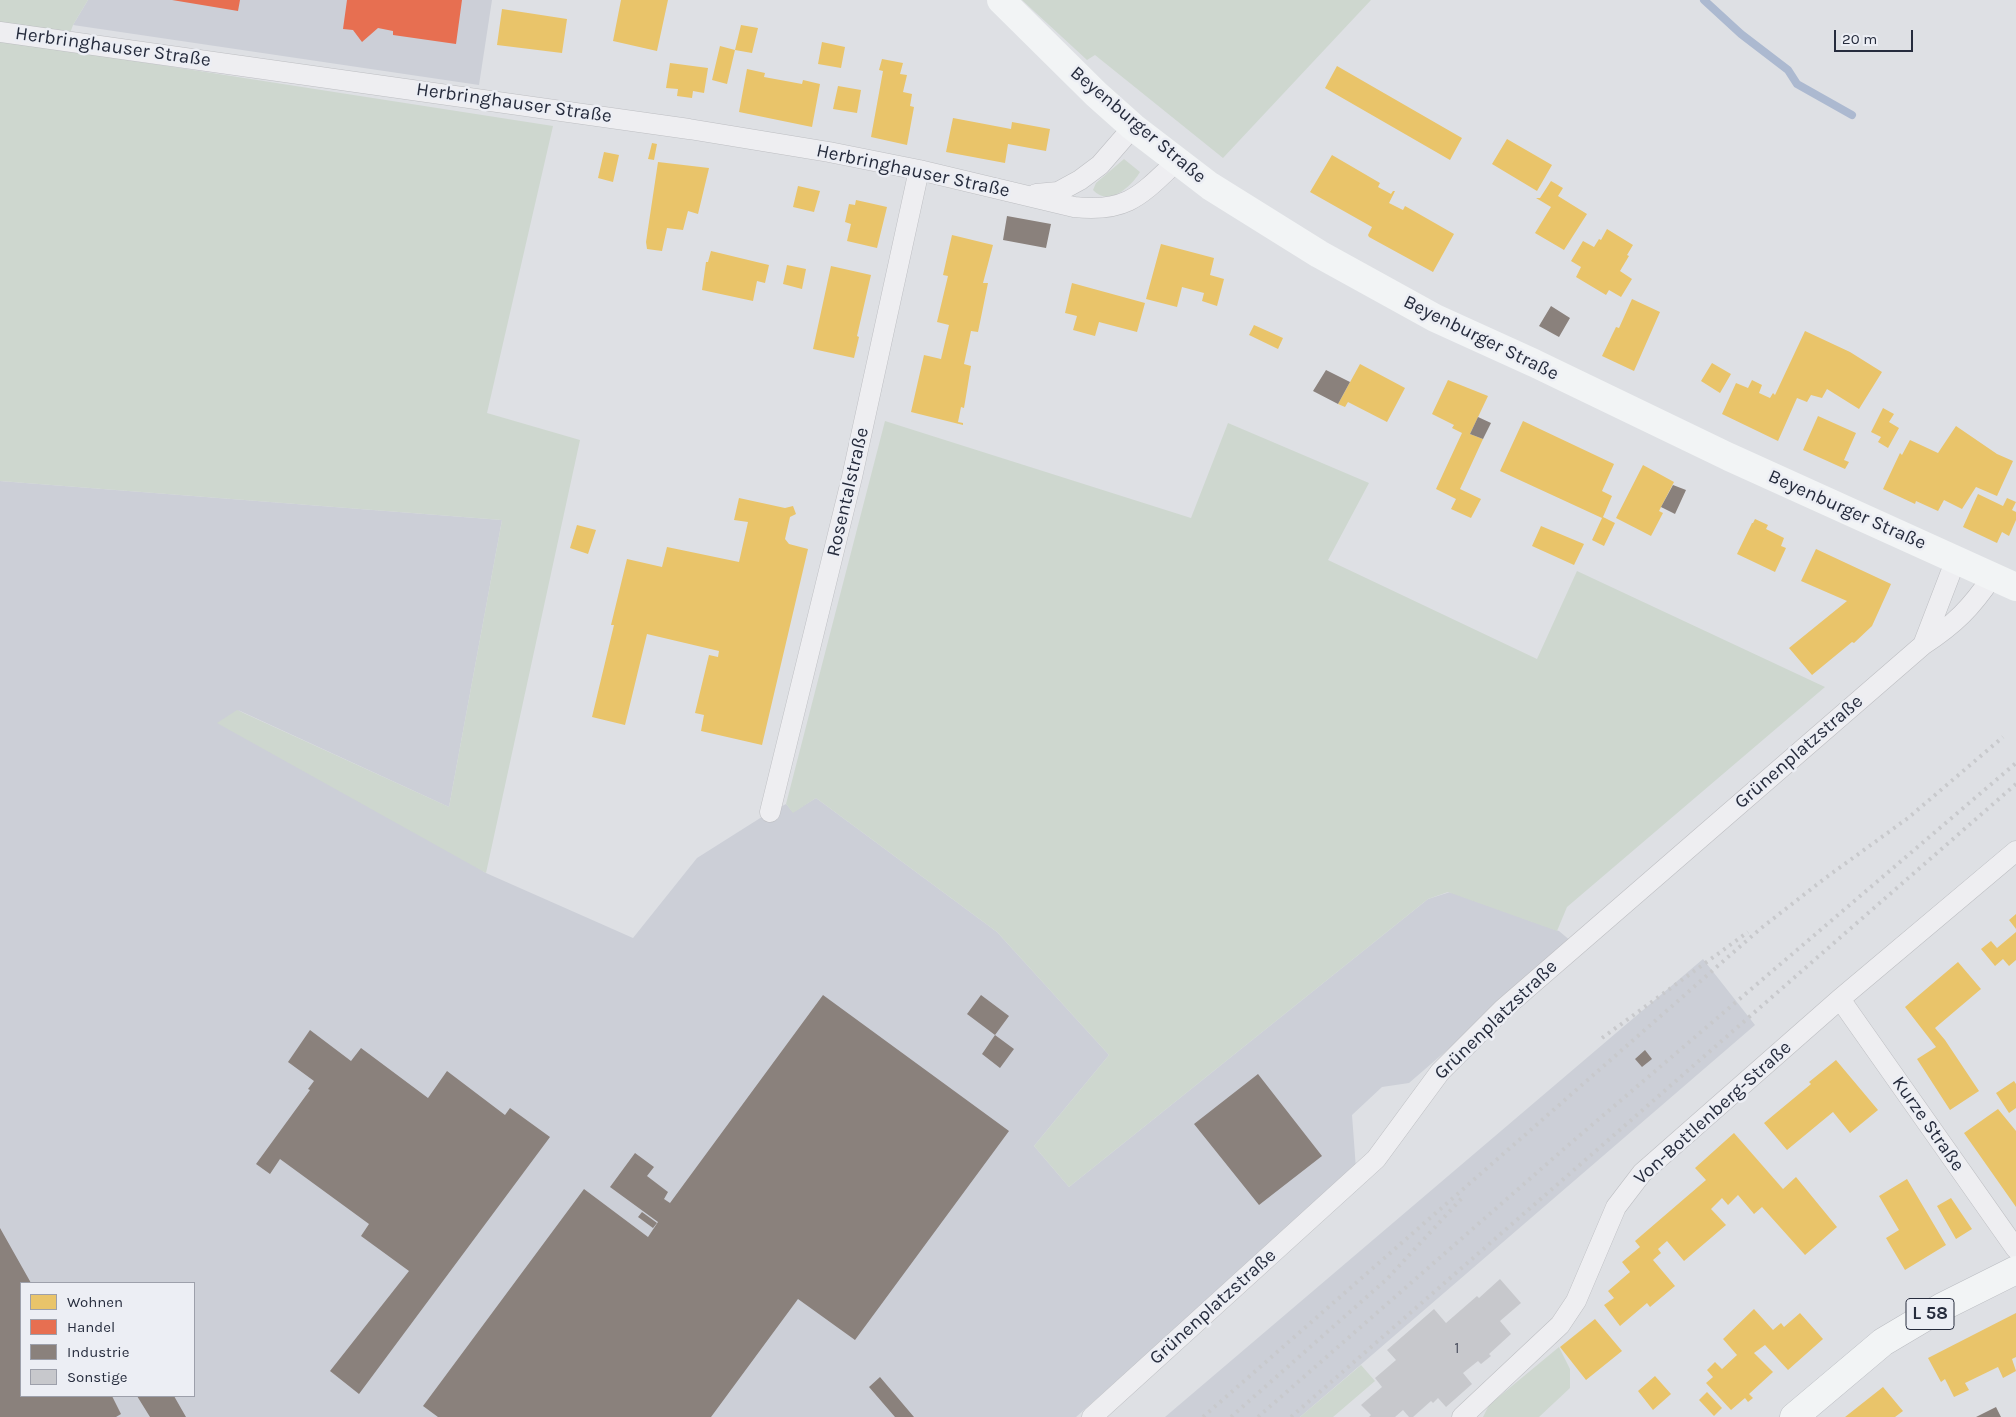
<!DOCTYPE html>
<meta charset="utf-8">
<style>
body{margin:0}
#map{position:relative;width:2016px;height:1417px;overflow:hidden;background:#dee0e4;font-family:Karla,sans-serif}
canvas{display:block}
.legend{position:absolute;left:20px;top:1282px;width:175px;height:115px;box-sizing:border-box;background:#eceef4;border:1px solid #9da0ab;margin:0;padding:6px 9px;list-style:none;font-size:15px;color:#262c3d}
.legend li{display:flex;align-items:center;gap:10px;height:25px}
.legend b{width:25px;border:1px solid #9da0ab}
.scale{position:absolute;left:1834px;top:30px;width:79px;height:22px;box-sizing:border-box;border:2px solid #262c3d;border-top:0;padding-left:6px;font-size:15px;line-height:18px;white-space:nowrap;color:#262c3d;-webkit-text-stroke:4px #eceef4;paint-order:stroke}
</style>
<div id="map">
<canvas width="2016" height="1417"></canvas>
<ul class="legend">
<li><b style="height:14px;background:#e9c46a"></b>Wohnen</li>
<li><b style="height:14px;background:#e76f51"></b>Handel</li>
<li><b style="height:14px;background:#8a817c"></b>Industrie</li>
<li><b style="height:14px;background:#c7c8cc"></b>Sonstige</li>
</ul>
<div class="scale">20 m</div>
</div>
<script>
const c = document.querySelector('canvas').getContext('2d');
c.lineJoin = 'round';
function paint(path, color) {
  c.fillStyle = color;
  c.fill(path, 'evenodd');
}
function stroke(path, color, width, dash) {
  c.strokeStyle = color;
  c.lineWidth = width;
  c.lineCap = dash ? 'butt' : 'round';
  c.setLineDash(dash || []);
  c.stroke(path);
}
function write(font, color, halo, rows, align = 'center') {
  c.font = font + ' Karla,sans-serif';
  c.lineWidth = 5;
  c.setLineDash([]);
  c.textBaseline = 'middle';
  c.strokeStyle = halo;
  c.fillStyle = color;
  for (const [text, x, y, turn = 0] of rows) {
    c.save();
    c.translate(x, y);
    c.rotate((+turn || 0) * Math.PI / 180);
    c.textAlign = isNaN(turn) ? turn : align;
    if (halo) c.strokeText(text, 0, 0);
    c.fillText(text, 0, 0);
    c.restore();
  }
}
const built = new Path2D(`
 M 88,0 L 492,0 L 479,85 L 73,25 Z
 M 0,481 L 502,520 L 449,807 L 238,710 L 486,873 L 633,938 L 697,858 L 765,815 L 786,804 L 793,812 L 816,798 L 997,932 L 1109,1055 L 1034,1146 L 1069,1187 L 1428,899 L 1450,892 L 1559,931 L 1572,942 L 1409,1083 L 1382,1087 L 1352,1115 L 1356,1169 L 1076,1417 L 0,1417 ZM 21,1283 L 194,1283 L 194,1396 L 21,1396 Z
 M 1703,959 L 1755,1025 L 1300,1417 L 1165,1417 Z`);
const green = new Path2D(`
 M 0,0 L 88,0 L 73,25 L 64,50 L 553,126 L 487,413 L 580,440 L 486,873 L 217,723 L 237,710 L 449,807 L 502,520 L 0,481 Z
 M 1022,0 L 1371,0 L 1223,158 L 1095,55 L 1087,60 Z
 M 1124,159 L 1140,172 C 1131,187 1109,207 1093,190 L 1096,183 Z
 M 885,421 L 1191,518 L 1228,423 L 1369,483 L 1328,560 L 1537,659 L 1577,571 L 1825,687 L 1567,907 L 1557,931 L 1448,892 L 1428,899 L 1069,1187 L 1034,1146 L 1109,1055 L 997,932 L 816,798 L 793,813 L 786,804 Z
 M 1559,1347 L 1570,1369 L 1570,1388 L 1539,1417 L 1483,1417 L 1489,1405 Z
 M 1361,1365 L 1375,1381 L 1333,1417 L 1300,1417 Z`);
const homes = new Path2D(`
 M 621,0 L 668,0 L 657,51 L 613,41 Z
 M 502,9 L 567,19 L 562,53 L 497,45 Z
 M 741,25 L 758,28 L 752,53 L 735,50 Z
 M 822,42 L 845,47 L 841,68 L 818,64 Z
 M 720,46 L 735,50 L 727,84 L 712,80 Z
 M 882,59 L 903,63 L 900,74 L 907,75 L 903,92 L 912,94 L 910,106 L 914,107 L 907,145 L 871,137 L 883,71 L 879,70 Z
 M 670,63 L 708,68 L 704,93 L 693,91 L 692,98 L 677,96 L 678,89 L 666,88 Z
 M 1337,66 L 1462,138 L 1450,160 L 1325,88 Z
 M 747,69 L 765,73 L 764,77 L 802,84 L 803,80 L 820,84 L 812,127 L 739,112 Z
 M 838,86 L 861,90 L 857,113 L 833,109 Z
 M 953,118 L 1011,129 L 1012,122 L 1050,129 L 1046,151 L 1008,144 L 1005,163 L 946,152 Z
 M 1507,139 L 1552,165 L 1537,191 L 1492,164 Z
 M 652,143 L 657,144 L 654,160 L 648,159 Z
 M 604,152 L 619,155 L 613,182 L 598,178 Z
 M 1332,155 L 1380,183 L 1378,187 L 1391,194 L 1393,191 L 1395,191 L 1389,203 L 1403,210 L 1405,206 L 1454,234 L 1433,272 L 1369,237 L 1368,235 L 1372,227 L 1310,192 Z
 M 658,162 L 709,168 L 698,214 L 688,211 L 683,230 L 667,228 L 662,251 L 647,249 L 646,242 Z
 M 1551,181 L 1563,188 L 1558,196 L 1587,214 L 1564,250 L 1535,233 L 1551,207 L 1536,198 L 1540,198 Z
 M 798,186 L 820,191 L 814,212 L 793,207 Z
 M 856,200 L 887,207 L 877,248 L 847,241 L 851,224 L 845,222 L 849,204 L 855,205 Z
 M 1607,229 L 1633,245 L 1627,255 L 1629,256 L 1620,271 L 1632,279 L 1621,297 L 1609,290 L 1606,295 L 1576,277 L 1581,267 L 1571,261 L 1583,241 L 1594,247 L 1599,239 L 1601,240 Z
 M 952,235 L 993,245 L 983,283 L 988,283 L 978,332 L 971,331 L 964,364 L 971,366 L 964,408 L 961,407 L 958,422 L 963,423 L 963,425 L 911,412 L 924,355 L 941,359 L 949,325 L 937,322 L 948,276 L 943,275 Z
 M 1161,244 L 1214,258 L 1210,275 L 1224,279 L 1217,306 L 1202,301 L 1204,293 L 1182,287 L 1177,307 L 1146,299 Z
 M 711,251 L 769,265 L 765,283 L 757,281 L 753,301 L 702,290 L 706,262 L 708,262 Z
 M 787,265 L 806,269 L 802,289 L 783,284 Z
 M 831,266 L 871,275 L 857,336 L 859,337 L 854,358 L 813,349 Z
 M 1072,283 L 1145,303 L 1137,332 L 1099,322 L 1095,336 L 1073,330 L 1077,316 L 1065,313 Z
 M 1632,299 L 1660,312 L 1634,371 L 1602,356 L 1616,327 L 1619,328 Z
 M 1254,325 L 1283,338 L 1278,349 L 1249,335 Z
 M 1805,331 L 1850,352 L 1882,372 L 1859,409 L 1827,389 L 1822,398 L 1811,395 L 1807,402 L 1797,398 L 1778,441 L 1722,414 L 1736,383 L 1748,388 L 1752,380 L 1762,385 L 1759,393 L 1770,398 L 1773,393 L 1775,395 Z
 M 1712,363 L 1731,374 L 1720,393 L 1701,381 Z
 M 1360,364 L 1405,388 L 1387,422 L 1348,402 L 1345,407 L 1338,404 Z
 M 1448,380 L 1488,396 L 1470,434 L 1483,439 L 1460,489 L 1481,499 L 1471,518 L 1451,509 L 1456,499 L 1436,489 L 1462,433 L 1452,428 L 1454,425 L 1432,414 Z
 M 1883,408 L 1894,414 L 1889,422 L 1899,428 L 1888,448 L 1878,442 L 1881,437 L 1871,432 Z
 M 1818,416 L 1856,433 L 1844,460 L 1849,462 L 1845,469 L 1803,450 Z
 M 1523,421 L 1614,464 L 1602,491 L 1612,496 L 1603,517 L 1615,523 L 1604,546 L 1592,540 L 1602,518 L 1500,471 Z
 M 1956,426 L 1997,454 L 2013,461 L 1997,496 L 1976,487 L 1962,509 L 1944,500 L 1938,511 L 1916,501 L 1915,504 L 1883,489 L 1900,453 L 1902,455 L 1910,440 L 1938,453 Z
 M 1643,465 L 1674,482 L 1659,511 L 1663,513 L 1651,536 L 1616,518 Z
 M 1978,494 L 2003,506 L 2007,498 L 2016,502 L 2012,510 L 2016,512 L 2016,520 L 2009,536 L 2002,532 L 1997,543 L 1963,527 Z
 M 739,498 L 785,508 L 793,506 L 796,514 L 790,517 L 785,539 L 789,544 L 808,549 L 762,745 L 701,731 L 704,715 L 695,713 L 709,655 L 718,657 L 719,651 L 647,634 L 625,725 L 592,717 L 614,625 L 611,625 L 627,559 L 662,567 L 667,547 L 739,562 L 748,522 L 734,520 Z
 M 1755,519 L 1768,525 L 1766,529 L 1784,538 L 1781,546 L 1786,548 L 1775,572 L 1737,554 L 1752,523 L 1753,523 Z
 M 577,525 L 596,530 L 588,554 L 570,548 Z
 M 1541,526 L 1584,544 L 1574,565 L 1532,546 Z
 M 1816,549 L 1891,584 L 1872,626 L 1854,643 L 1852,642 L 1812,675 L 1789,648 L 1847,601 L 1801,581 Z
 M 2016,914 L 2016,929 L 2009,920 Z
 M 2016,932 L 2016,960 L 2009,966 L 2003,959 L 1995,966 L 1981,949 L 1991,941 L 1997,948 Z
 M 1958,962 L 1981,989 L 1935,1028 L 1945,1040 L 1979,1091 L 1950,1110 L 1917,1059 L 1936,1047 L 1905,1007 Z
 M 1836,1060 L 1878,1110 L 1850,1133 L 1833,1112 L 1787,1150 L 1764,1123 L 1811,1084 L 1809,1082 Z
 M 2014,1081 L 2016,1084 L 2016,1108 L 2009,1113 L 1996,1093 Z
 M 1998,1109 L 2016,1131 L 2016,1207 L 1964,1133 Z
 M 1734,1133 L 1783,1189 L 1796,1177 L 1837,1227 L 1805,1255 L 1762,1207 L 1754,1214 L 1738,1195 L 1728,1205 L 1722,1198 L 1711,1209 L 1726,1225 L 1684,1261 L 1667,1241 L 1658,1249 L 1661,1253 L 1653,1260 L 1675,1286 L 1650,1307 L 1647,1303 L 1620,1326 L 1604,1305 L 1614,1298 L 1608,1291 L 1630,1272 L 1622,1262 L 1640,1247 L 1635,1241 L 1706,1180 L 1695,1168 Z
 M 1907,1179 L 1946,1245 L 1905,1270 L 1886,1238 L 1899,1230 L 1879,1196 Z
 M 1951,1198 L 1972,1229 L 1956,1239 L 1937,1206 Z
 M 1754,1309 L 1773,1330 L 1781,1323 L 1784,1327 L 1800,1313 L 1823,1339 L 1788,1370 L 1765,1345 L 1754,1353 L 1773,1372 L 1749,1394 L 1753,1398 L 1748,1402 L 1745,1398 L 1731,1410 L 1706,1383 L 1713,1377 L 1707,1370 L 1715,1362 L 1722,1369 L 1737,1355 L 1723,1339 Z
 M 2016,1313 L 2016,1357 L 2012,1359 L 2016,1371 L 2003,1378 L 1998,1367 L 1965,1383 L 1969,1390 L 1954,1397 L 1945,1379 L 1941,1382 L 1928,1358 Z
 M 1595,1319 L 1622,1351 L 1586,1380 L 1560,1347 Z
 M 1655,1376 L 1671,1394 L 1653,1410 L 1638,1391 Z
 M 1883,1387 L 1903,1411 L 1895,1417 L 1845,1417 Z
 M 1707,1392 L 1722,1408 L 1714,1416 L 1699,1400 Z`);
const shops = new Path2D(`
 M 172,0 L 240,0 L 238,11 Z
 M 347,0 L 462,0 L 456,44 L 393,35 L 393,31 L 378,28 L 362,42 L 353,30 L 343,29 Z`);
const industry = new Path2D(`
 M 1007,216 L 1051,224 L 1046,248 L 1003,240 Z
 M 1551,306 L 1570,318 L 1559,337 L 1539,326 Z
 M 1326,370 L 1350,382 L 1338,404 L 1313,391 Z
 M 1478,417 L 1491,423 L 1483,439 L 1470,434 Z
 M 1673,485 L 1686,490 L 1675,514 L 1661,507 Z
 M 823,995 L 1009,1131 L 855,1340 L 798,1299 L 711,1417 L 438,1417 L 423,1406 L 584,1189 L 648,1237 L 658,1222 L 610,1187 L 635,1153 L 654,1167 L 647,1176 L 668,1192 L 664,1199 L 670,1203 Z
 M 981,995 L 1009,1016 L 995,1035 L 967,1014 Z
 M 310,1030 L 351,1061 L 361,1048 L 428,1098 L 447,1071 L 505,1115 L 510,1108 L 550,1137 L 359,1394 L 330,1371 L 409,1271 L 361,1236 L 369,1224 L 280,1159 L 270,1174 L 256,1164 L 310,1090 L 308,1089 L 314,1081 L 288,1062 Z
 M 995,1035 L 1014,1049 L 1000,1068 L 982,1054 Z
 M 1645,1050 L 1652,1059 L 1642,1067 L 1635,1059 Z
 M 1258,1074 L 1322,1156 L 1259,1205 L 1194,1124 Z
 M 642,1212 L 657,1223 L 653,1228 L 638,1217 Z
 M 0,1228 L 31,1283 L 21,1283 L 21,1396 L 112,1396 L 121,1414 L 116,1417 L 0,1417 Z
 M 880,1377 L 914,1417 L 895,1417 L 869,1387 Z
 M 137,1396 L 174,1396 L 186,1417 L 150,1417 Z
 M 1996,1407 L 2001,1417 L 1976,1417 Z`);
const stream = new Path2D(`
 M 1704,0 L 1741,34 L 1788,70 L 1797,84 L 1852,115`);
const building = new Path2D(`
 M 1500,1279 L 1521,1303 L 1500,1321 L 1511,1334 L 1489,1354 L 1491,1356 L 1481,1364 L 1478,1361 L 1463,1373 L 1472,1384 L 1446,1407 L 1438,1398 L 1433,1403 L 1431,1401 L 1413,1417 L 1409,1417 L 1403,1410 L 1395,1417 L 1369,1417 L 1371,1415 L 1361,1405 L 1382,1387 L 1375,1378 L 1396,1360 L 1387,1350 L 1434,1309 L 1446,1323 L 1477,1296 L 1479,1298 Z`);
const street = new Path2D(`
 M 0,32 L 689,129 L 829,152 L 919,170 L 1074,207 C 1127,213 1141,195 1177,161
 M 1036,194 L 1058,192 L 1080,180 L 1100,165 L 1133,127
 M 1923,645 L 1956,559
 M 770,812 L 852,477 L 919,170
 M 1840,999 L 2016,1249
 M 1092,1417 L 1376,1159 L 1440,1072 L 1503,1009 L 1923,645 C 1955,624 1971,608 1992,577
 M 1462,1417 L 1560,1325 L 1576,1301 L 1616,1207 L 1642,1173 L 1840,999 L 2016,851`);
const secondary = new Path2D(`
 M 1001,0 L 1096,94 L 1133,127 L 1210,186 L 1319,254 L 1435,318 L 1534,363 L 1729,457 L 2016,587`);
const primary = new Path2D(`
 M 1794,1417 L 1883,1342 L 1942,1307 L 2016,1270`);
const rail = new Path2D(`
 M 1602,1038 L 1748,932
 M 1203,1417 L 1760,929 L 1824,879 L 1908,818 L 2003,737
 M 1231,1417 L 1387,1279 L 1463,1197
 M 1258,1417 L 1565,1148 L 2016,763
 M 1291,1417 L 2016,784`);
const numberNames = [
 ["1",1457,1348]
];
const shields = [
 [1930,1314,48]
];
const shieldNames = [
 ["L 58",1930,1314]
];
const streetNames = [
 ["Herbringhauser Straße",113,47,8],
 ["Herbringhauser Straße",514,103,8],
 ["Beyenburger Straße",1138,125,40],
 ["Herbringhauser Straße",913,171,12],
 ["Beyenburger Straße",1481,338,26],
 ["Rosentalstraße",848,492,-77],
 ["Beyenburger Straße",1847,510,24],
 ["Grünenplatzstraße",1799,752,-41],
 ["Grünenplatzstraße",1496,1020,-44],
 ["Von-Bottlenberg-Straße",1713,1113,-42],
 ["Kurze Straße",1928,1124,55],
 ["Grünenplatzstraße",1213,1307,-42]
];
paint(built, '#cccfd7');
paint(green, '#ced7cf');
paint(homes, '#e9c46a');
paint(shops, '#e76f51');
paint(industry, '#8a817c');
stroke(stream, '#acb9d0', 8);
paint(building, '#c7c8cc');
stroke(street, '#bdbec2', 21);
stroke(primary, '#bbbdc2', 29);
stroke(street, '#eeeef1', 20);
stroke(secondary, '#f2f4f5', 28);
stroke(primary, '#f2f4f5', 28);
stroke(rail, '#c8c9cc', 4, [2.5, 5]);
write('16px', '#4f5462', null, numberNames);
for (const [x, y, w] of shields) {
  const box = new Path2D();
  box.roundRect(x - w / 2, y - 15.5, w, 31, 4);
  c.fillStyle = '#eceef4';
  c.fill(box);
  stroke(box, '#262c3d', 1);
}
write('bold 18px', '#262c3d', null, shieldNames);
write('19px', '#262c3d', '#eceef4', streetNames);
</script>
